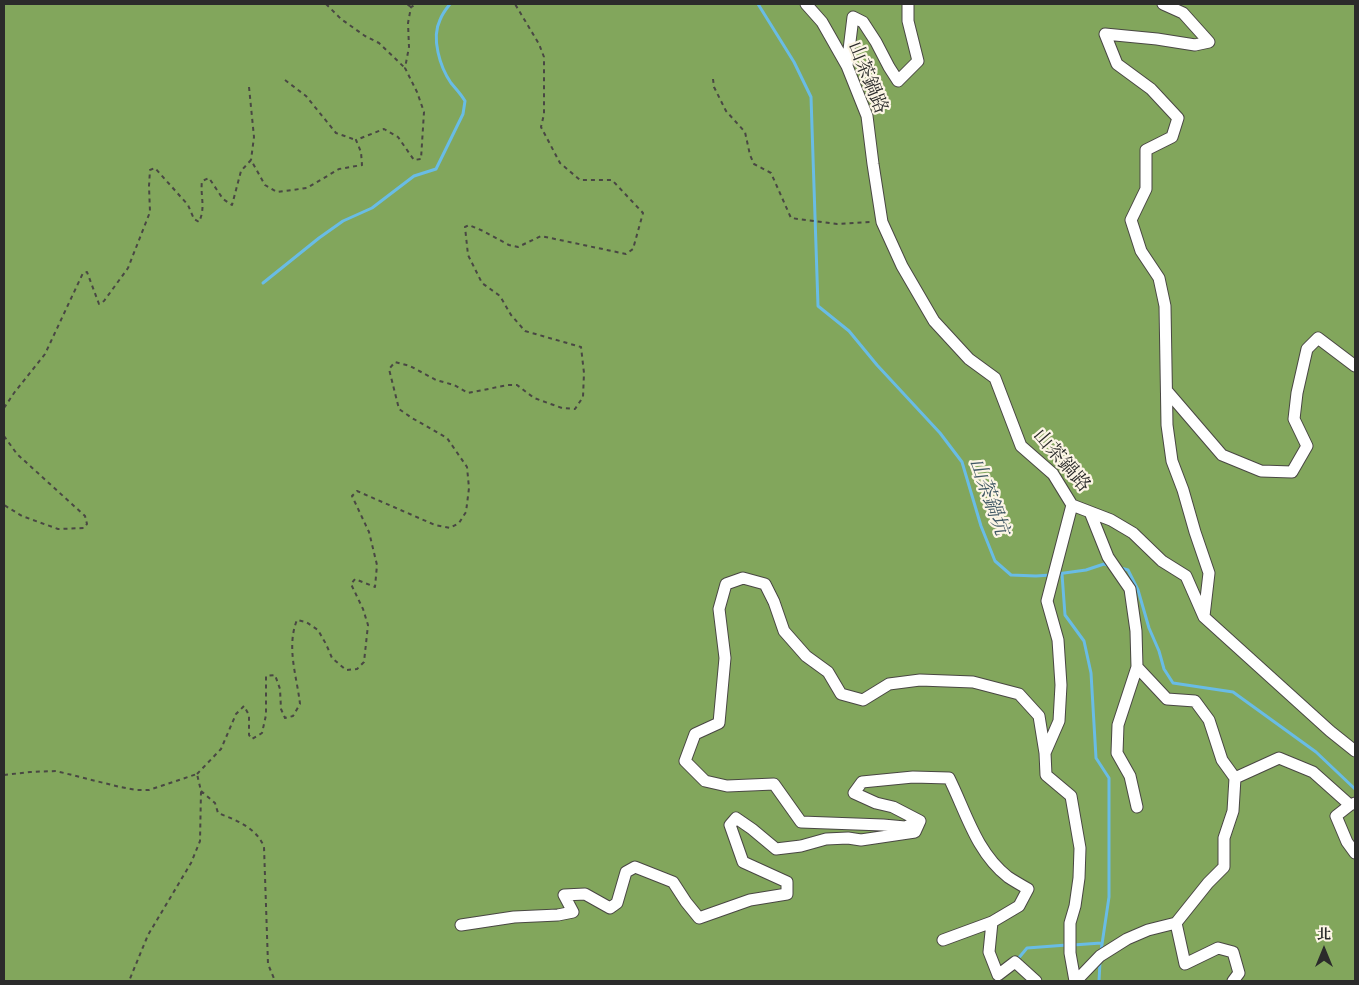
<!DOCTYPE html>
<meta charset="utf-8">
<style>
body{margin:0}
#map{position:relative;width:1359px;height:985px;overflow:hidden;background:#f6e5cb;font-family:Alegreya,"Noto Serif TC",serif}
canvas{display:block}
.frame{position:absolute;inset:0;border:5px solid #2b2b2b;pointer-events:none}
.north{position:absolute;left:1299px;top:925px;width:50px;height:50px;-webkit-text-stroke:4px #fcf5e5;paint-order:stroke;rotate:0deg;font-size:14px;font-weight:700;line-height:20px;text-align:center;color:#2b2b2b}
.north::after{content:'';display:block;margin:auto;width:18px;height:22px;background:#2b2b2b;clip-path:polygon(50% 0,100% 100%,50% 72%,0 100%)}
</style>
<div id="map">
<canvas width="1359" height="985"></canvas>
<div class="frame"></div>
<div class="north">北</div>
</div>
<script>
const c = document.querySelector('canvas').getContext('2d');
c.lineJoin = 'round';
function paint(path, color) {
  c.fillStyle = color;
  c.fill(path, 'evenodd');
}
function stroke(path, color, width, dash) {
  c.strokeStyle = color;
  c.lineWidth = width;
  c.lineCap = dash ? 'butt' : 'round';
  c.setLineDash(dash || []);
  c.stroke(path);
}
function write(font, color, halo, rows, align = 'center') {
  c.font = font + ' Alegreya,"Noto Serif TC",serif';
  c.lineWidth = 4.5;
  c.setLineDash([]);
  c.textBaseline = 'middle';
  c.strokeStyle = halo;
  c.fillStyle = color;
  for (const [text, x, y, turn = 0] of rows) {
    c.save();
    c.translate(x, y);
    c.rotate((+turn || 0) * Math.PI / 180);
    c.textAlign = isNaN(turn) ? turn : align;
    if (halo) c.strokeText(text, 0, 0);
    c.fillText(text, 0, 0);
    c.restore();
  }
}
const forest = new Path2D(`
 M 4,4 L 1355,4 L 1355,981 L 4,981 Z`);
const stream = new Path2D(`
 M 758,4 L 794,62 L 811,97 L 818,306 L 849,331 L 877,365 L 940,433 L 962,462 L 981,526 L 995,561 L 1011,575 L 1036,576 L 1051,575
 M 263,283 L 319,238 L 343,221 L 372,208 L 414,176 L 436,169 L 463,114 L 465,101 C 461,94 456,89 451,83 C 440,67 431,38 440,20 C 442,14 446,9 450,4
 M 1121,568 L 1128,570 L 1138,590 L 1149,628 L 1159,651 L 1164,669 L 1173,683 L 1233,692 L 1316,752 L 1355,789
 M 1057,574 L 1086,570 L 1104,564 L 1110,566
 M 1062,574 L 1065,615 L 1084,641 L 1091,673 L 1096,758 L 1109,778 L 1109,897 L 1101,951
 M 1073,945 L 1101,943
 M 1017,960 L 1027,948 L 1067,945
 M 1099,981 L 1100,962`);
const path = new Path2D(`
 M 326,4 L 341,19 L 365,36 L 379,43 L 405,68
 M 407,4 L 411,7
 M 713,79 L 714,87 L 726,111 L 745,132 L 750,155 L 754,164 L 771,173 L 791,218 L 837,224 L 870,222
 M 285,80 L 306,96 L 336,133 L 356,140
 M 249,87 L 254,137 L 251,160
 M 4,408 L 14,393 L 45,354 L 83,273 L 87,272 L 99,304 L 104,301 L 128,268 L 150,212 L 149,186 L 150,170 L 155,168 L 188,205 L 194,219 L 199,222 C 206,207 200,196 202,181 L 209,178 L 223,199 L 232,205 L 241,171 L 251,160 L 265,185 L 277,192 L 307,188 L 339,169 L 362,165 L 361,152 L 356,140 L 384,129 L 398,137 L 414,160 L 421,159 L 424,112 L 417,92 L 405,68 L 409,47 L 408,23 L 411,7 L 417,4
 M 4,436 L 17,454 L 85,516 L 87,524 L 84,528 L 58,529 L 22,516 L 4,505
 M 197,774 L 221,749 L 236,714 L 244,706 L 249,715 L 249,735 L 252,739 L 262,733 L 266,715 L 266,676 L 275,675 L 280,689 L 281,709 L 285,718 L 293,716 L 300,704 C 297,677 286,647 297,620 L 306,622 L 318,630 L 326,644 L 332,658 L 346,670 L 357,669 L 364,662 L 368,625 L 363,609 L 351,584 L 355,579 L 375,587 L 377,565 L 369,532 L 352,496 L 357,491 L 435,525 L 450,528 L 459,523 L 466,512 L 469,488 L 467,467 L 447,438 L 412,418 L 399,409 L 389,369 L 395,362 L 410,366 L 436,380 L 454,385 L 468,393 L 508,385 L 517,385 L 534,398 L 562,408 L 575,409 L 583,397 L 584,373 L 581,347 L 525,331 L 511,315 L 500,296 L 482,283 L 468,255 L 465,227 L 469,225 L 483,231 L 509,245 L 518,247 L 541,236 L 626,254 L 633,249 L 643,213 L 612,180 L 580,180 L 560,163 L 541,127 L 544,114 L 544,57 L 539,44 L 515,4
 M 4,775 L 30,772 L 56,771 L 120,787 L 136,790 L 149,790 L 197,774 L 201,791 L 200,841 L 191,863 L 148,935 L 129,981
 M 201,791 L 215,803 L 218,813 C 236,820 257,828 264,847 L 268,964 L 275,981`);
const minor = new Path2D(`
 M 806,4 L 822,22 L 847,66 L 867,116 L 873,164 L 882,222 L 902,266 L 934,321 L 969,359 L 995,378 L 1021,446 L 1053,474 L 1072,505 L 1111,520 L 1133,533 L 1162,561 L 1186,576 L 1204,617 L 1330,731 L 1355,751
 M 1163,4 L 1183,13 L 1209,42 L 1195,45 L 1157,39 L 1105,34 L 1117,64 L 1151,89 L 1178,118 L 1172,137 L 1146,150 L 1146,189 L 1131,220 L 1141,251 L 1159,278 L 1165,306 L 1167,425 L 1172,461 L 1183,490 L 1195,532 L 1209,573 L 1204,616
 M 847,66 L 853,17 L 863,22 L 876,42 L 889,67 L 898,81 L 918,61 L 908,21 L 908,4
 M 1167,391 L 1222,455 L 1261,471 L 1292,472 L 1307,446 L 1294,419 L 1297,393 L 1307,349 L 1318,338 L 1355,366
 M 1072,505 L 1047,601 L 1058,640 L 1061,685 L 1059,721 L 1045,753 L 1046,775 L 1071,796 L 1080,848 L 1079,878 L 1075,906 L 1070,923 L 1070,953 L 1075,981
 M 1090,512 L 1108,557 L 1130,589 L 1136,631 L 1137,667 L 1118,725 L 1117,753 L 1130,776 L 1137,807
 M 1235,778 L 1279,758 L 1313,772 L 1350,805
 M 1355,803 L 1350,805 L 1336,816 L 1347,842 L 1355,853
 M 1176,923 L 1185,964 L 1218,948 L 1233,952 L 1239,973 L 1233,981
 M 461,925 L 514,917 L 558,915 L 573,912 L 564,895 L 585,894 L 610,908 L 617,903 L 626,872 L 635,867 L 673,882 L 686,902 L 699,918 L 750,900 L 787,894 L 787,882 L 743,862 L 730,825 L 736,818 L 752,829 L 776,849 L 801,846 L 826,839 L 848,838 L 861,840 L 915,832 L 920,821
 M 943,940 L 992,922
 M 1036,981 L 1015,962 L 998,975 L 989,952 L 992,922 L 1019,906 L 1028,889 C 1021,885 1014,881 1008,877 C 976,852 966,812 949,778 L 913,777 L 862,782 L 854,793 L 876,803 L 893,807 L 920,821 L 905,827 L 883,825 L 801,822 L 774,784 L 727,786 L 705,781 L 685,761 L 695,734 L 719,723 L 725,658 L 719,609 L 726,584 L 743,578 L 765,584 L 774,602 L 784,631 L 806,656 L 828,672 L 841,694 L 863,700 L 889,684 L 920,680 L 973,682 L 1019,694 L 1039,716 L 1045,753
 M 1076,981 L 1100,956 L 1127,939 L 1148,930 L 1176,923 L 1208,883 L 1224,867 L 1224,838 L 1233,811 L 1235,778 L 1222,760 L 1209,720 L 1195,701 L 1167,699 L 1137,667`);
const streetNames = [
 ["山茶鍋路",867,78,68],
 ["山茶鍋路",1061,461,49]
];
const waterNames = [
 ["山茶鍋坑",988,497,70]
];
paint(forest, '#82a65c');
stroke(stream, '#69bce5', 3);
stroke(minor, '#494743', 13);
stroke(path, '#494743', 2, [4, 4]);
stroke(minor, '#fff', 11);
write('19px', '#2b2b2b', '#fcf5e5', streetNames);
write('italic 20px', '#3e5663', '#fcf5e5', waterNames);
</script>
